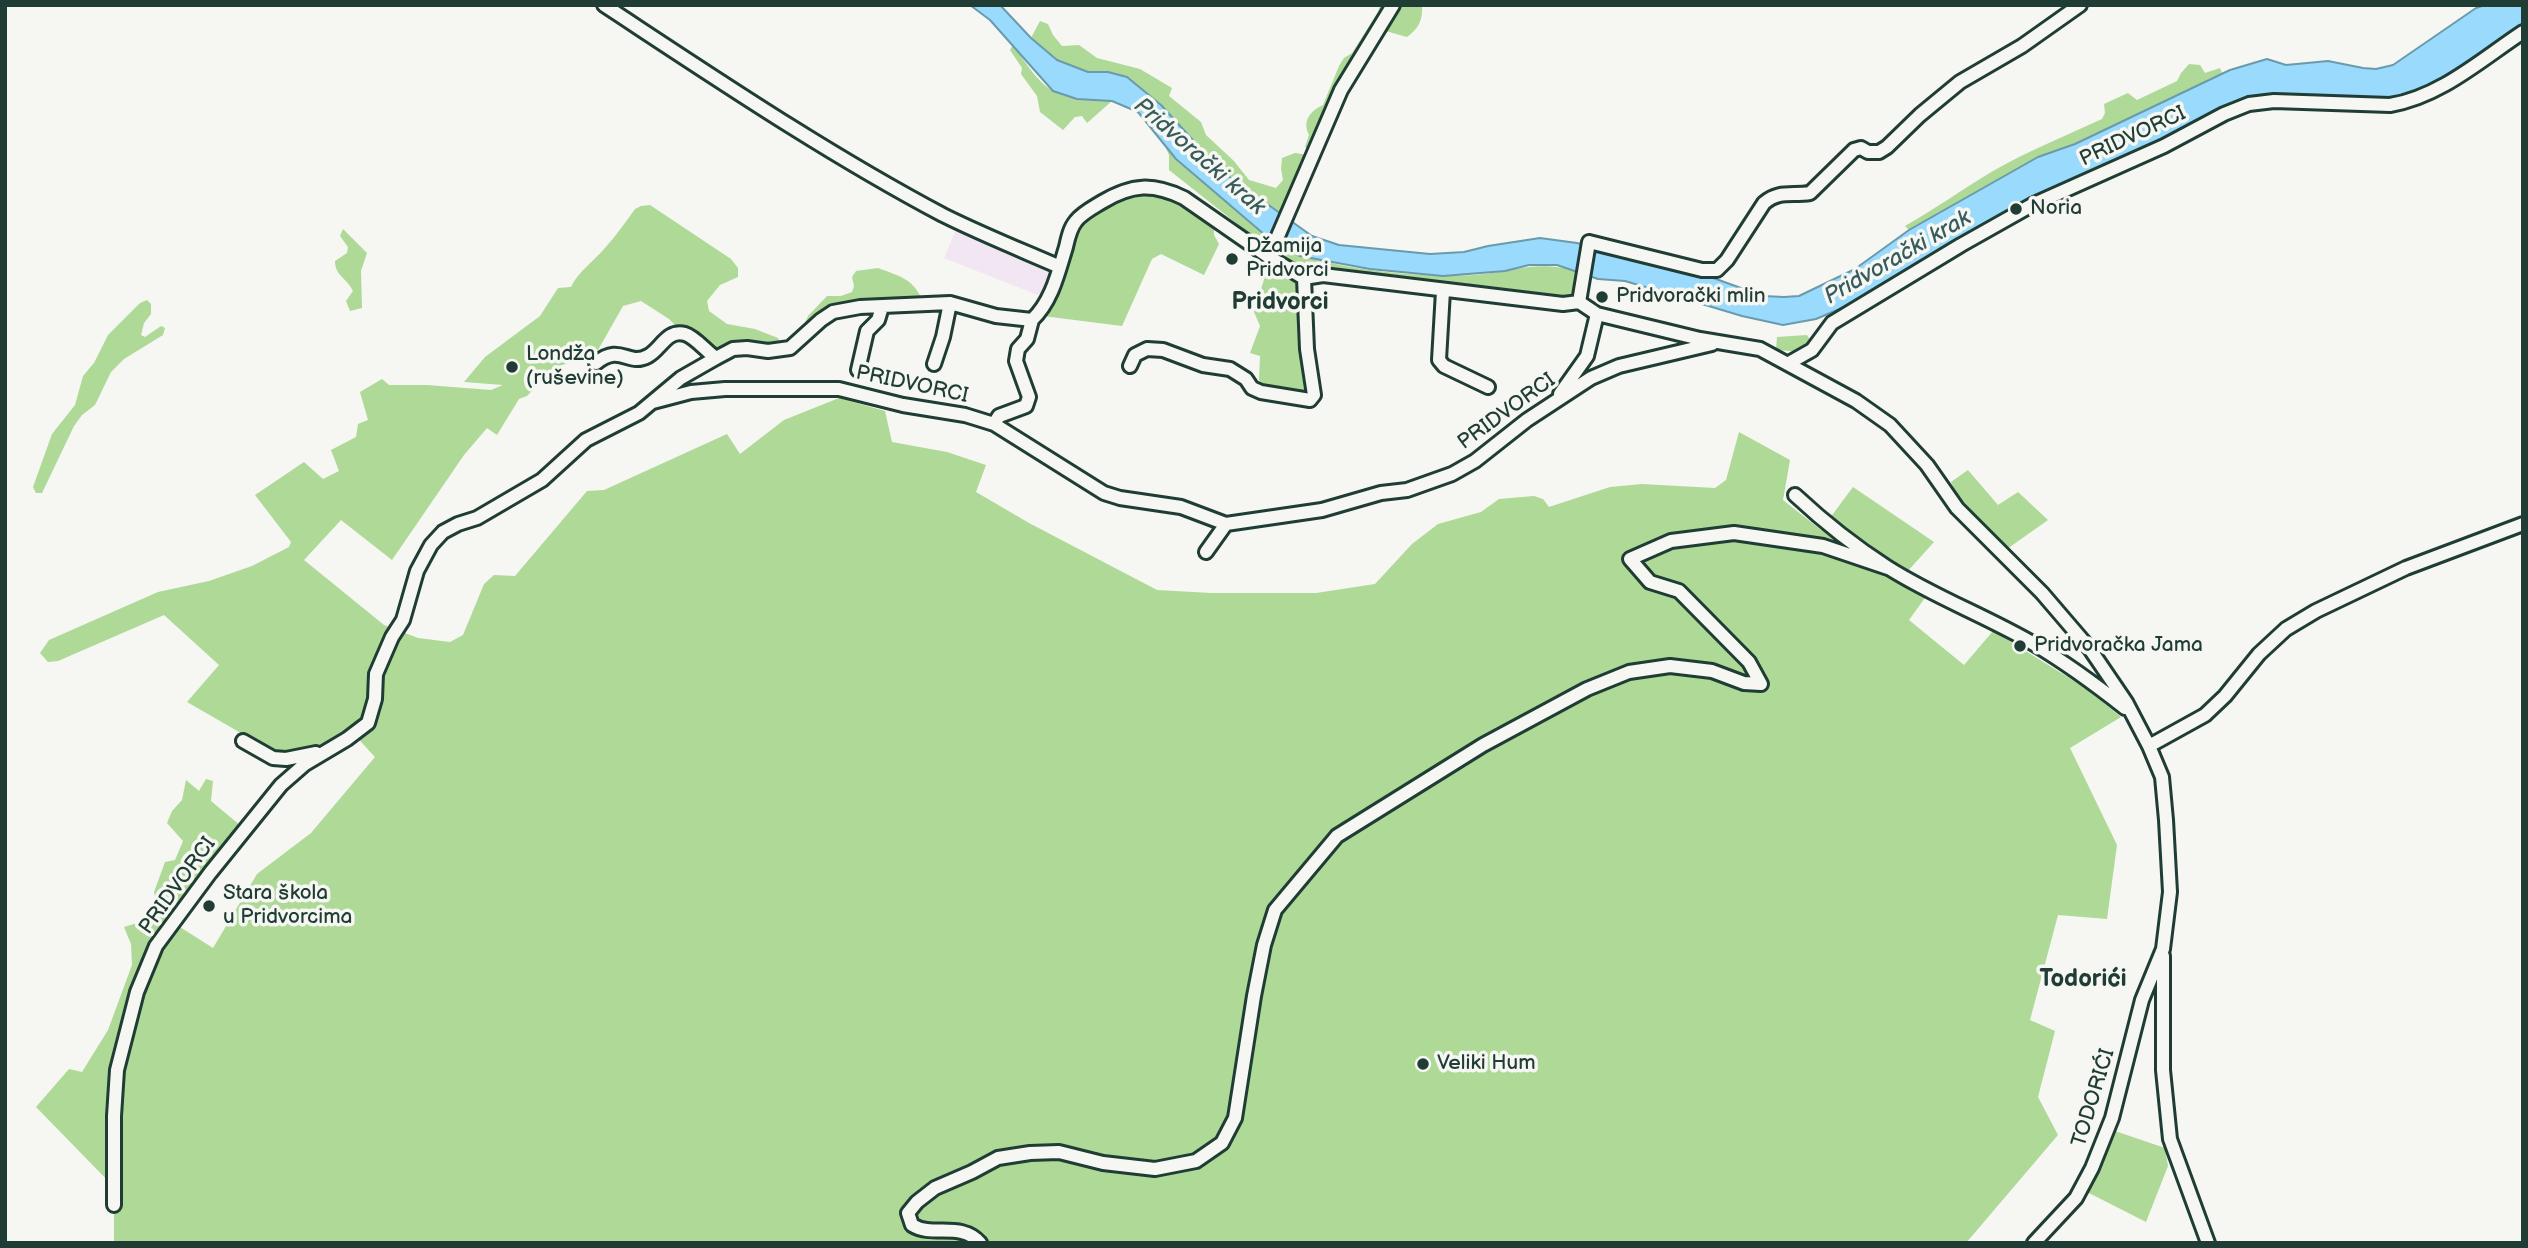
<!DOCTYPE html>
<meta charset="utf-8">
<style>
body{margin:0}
#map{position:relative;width:2528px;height:1248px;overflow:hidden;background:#f6f6f2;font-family:"Balsamiq Sans",sans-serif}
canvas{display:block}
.frame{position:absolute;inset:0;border:7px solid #1f3d34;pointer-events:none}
</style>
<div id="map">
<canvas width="2528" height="1248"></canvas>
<div class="frame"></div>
</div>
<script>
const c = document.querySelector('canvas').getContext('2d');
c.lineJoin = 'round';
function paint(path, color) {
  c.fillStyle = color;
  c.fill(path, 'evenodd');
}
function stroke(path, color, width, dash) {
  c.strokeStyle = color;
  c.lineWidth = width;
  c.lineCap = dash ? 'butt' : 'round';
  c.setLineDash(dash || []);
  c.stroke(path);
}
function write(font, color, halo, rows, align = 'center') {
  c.font = font + ' "Balsamiq Sans",sans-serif';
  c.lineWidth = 7;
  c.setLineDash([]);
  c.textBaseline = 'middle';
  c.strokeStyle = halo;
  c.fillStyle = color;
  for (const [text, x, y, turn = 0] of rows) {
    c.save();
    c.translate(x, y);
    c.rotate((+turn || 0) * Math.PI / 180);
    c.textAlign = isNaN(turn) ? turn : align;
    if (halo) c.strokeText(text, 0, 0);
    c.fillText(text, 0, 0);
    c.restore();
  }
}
const built = new Path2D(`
 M 958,225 L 1054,270 L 1043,297 L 944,258 Z`);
const green = new Path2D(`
 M 1380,5 L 1389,5 L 1310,151 L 1305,147 L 1309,135 C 1302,121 1310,111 1323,105 L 1339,66 L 1344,58 L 1352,53 L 1378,12 Z
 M 1401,5 L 1422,5 C 1423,20 1419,28 1407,37 L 1382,30 Z
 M 1040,21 L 1048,24 L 1053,35 L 1062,46 L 1079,45 L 1097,58 L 1140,69 L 1172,88 L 1169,96 L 1201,122 L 1206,135 L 1234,161 L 1249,180 L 1276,188 L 1283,180 L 1281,169 L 1282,158 L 1295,153 L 1308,155 L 1283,217 L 1221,171 L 1161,105 L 1108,72 L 1088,72 L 1057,60 L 1031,38 Z
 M 1013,45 C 1024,60 1037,82 1053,91 C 1063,96 1100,101 1112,101 L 1087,123 L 1082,116 L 1075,117 L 1063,130 L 1040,112 L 1037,96 L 1021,74 L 1022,68 L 1010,50 Z
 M 2189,64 L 2200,65 L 2205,73 L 2220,68 L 2222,73 L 2075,144 L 2038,157 L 1909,230 L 1905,226 C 1935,209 1963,189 1993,171 C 2028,151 2065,136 2102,119 L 2105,113 L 2104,104 L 2128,93 L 2137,100 L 2177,81 L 2181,73 Z
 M 1165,146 L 1176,159 L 1272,241 L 1270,246 L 1264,248 L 1241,233 L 1241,228 L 1236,223 L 1169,170 L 1169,155 Z
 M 1139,189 L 1172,198 L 1214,227 L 1214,235 L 1219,244 L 1204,275 L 1161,254 L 1152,259 L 1122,326 L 1043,316 L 1079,222 L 1096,209 Z
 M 650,205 L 731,259 L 738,268 L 738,277 L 720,285 L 707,301 L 709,311 L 727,324 L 755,329 L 778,338 L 781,346 L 719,352 L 678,328 L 669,319 L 641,301 L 623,306 L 598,350 L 553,369 L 527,396 L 519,399 L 497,435 L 487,428 L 464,455 L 392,560 L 341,520 L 304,560 L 384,625 L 418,638 L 450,642 L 463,635 L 484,584 L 494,575 L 515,576 L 587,491 L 604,490 L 727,434 L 740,454 L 784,420 L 839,398 L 885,411 L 892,442 L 947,452 L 986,465 L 976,492 L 1029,523 L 1157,590 L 1211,593 L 1316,593 L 1375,584 L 1412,544 L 1438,524 L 1481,512 L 1499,499 L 1534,496 L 1543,499 L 1549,507 L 1610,487 L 1642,484 L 1715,488 L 1726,480 L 1739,432 L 1790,460 L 1783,500 L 1821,530 L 1853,487 L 1934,542 L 1906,573 L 1932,588 L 1909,620 L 1964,665 L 1993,631 L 2084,687 L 2121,717 L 2070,748 L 2117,845 L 2107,919 L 2058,915 L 2030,1020 L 2055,1031 L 2038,1097 L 2058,1135 L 1966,1243 L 114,1243 L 114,1187 L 36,1107 L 69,1069 L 82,1072 L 108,1030 L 132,965 L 131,944 L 124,927 L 150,919 L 157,906 L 154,892 L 165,862 L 175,860 L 183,841 L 167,823 L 172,811 L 182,800 L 186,780 L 199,791 L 206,779 L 213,781 L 211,801 L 241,826 L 176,905 L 160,933 L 172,922 L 213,948 L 257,874 L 311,833 L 375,757 L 351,731 L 327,743 L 279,755 L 187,702 L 219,665 L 164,615 L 58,661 L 48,662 L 40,653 L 49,640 L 158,592 L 209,581 L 252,566 L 289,547 L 291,542 L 255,495 L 304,462 L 323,479 L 339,471 L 331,450 L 356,437 L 358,424 L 368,420 L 360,392 L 382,379 L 389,385 L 427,385 L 491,390 L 503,385 L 464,382 L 485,357 L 540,316 L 558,288 L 571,287 C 578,272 593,262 604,249 C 615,237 625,223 635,209 L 641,206 Z
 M 343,229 L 367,253 L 361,271 L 362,308 L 350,311 L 346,301 L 353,291 C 347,278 335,276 335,261 L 347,253 L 348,247 L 340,236 Z
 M 1280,246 C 1328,270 1421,278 1474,275 C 1515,272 1537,259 1579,272 L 1572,301 L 1301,268 L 1283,260 Z
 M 1269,263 L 1296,279 L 1303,287 L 1307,394 L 1299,396 L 1263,384 L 1259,380 L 1260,356 L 1250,353 L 1260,326 L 1254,312 Z
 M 878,268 C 899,276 914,279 922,300 L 857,302 L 801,333 L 808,316 L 827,296 L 841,296 L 852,292 L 854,286 L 852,277 L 856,271 Z
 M 147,300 L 151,304 L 151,314 L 144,323 L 141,335 L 145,337 L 161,326 L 165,328 L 163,335 L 124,359 L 111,372 L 95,405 L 82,415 L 74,426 L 42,493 L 36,493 L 33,487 L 52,434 L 75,405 L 83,376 L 94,363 L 108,335 L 140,303 Z
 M 1807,335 L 1811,341 L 1805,352 L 1776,350 L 1777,337 Z
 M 1968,470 L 1998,505 L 2018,492 L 2048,520 L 2007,549 L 1958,497 L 1951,482 Z
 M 2112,1130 L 2165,1148 L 2168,1166 L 2146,1222 L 2087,1192 Z`);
const water = new Path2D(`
 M 970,5 L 1000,5 L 1031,38 L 1057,60 L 1088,72 L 1108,72 L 1127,77 L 1161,105 L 1221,171 L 1312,236 L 1339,245 L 1430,254 L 1464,252 L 1488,246 L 1540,238 L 1577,243 L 1705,275 L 1763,296 L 1784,297 L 1799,296 L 1855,269 L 1909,230 L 2038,157 L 2075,144 L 2230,70 L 2267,59 L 2286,65 L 2328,61 L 2363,68 L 2376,69 L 2393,65 L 2476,8 L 2485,5 L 2523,5 L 2523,29 L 2426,91 L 2398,101 L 2261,97 L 1975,229 L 1844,307 L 1816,319 L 1783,325 L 1742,316 L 1625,281 L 1598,279 L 1557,265 L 1529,265 L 1505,271 L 1443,276 L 1370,269 L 1300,256 L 1272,241 L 1176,159 L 1138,112 L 1112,101 L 1077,99 L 1053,91 L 990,20 Z`);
const minor = new Path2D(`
 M 604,5 C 715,78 826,153 943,215 C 981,234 1021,250 1060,267
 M 1269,257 L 1341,90 L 1393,5
 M 1443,291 L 1439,360 L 1444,366 L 1488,387
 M 1579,302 L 1589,242 L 1702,270 L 1717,270 L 1727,260 L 1764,203 C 1779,190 1792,196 1810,193 L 1854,150 L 1861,148 L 1868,152 L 1879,152 L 1887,147 L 1920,115 L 1960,82 L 2022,46 L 2080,5
 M 596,363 C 621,343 628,367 648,356 C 661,349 667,329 685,334 C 695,337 706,351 716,358
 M 1789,363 L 1812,350 L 1832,323 L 1961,245 L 2032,205 L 2164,146 L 2224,114 L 2249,104 L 2274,101 L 2390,105 C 2440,97 2482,59 2523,32
 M 934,364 L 943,337 L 950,303
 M 1130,366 L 1135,355 L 1147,349 L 1163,350 L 1203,365 L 1230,369 L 1246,379 L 1252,388 L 1261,392 L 1310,400 L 1314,395 L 1307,349 L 1304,278
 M 858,370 L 867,331 L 878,320 L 882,307
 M 1560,394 L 1587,356 L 1597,314
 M 653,402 L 691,392 L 725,389 L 839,389 L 903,405 L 965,415 L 994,424 L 1104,493 L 1120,498 L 1181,507 L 1226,524
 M 994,424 L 999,416 L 1026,406 L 1029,397 L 1016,361 L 1018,349 L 1027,339 L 1032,320
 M 1795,495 C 1824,522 1854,546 1887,567 C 1934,597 1986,616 2034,644 C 2066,663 2096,685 2125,708
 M 1206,552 L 1226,524 L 1322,510 L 1381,493 L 1407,490 L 1452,474 L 1475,461 L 1527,420 L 1591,378 L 1619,366 L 1712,344
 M 243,741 L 273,758 L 286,759 L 316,753
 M 2149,746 L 2205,715 L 2225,696 L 2259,654 L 2286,629 L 2316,611 L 2406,568 L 2523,524
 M 2163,956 L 2163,1070 L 2170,1139 L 2208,1243
 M 114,1205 L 114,1116 L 117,1070 L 137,992 L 156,946 L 210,873 L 281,785 L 305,764 L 347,739 L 368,723 L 375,699 L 376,674 L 392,637 L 403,620 L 417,571 L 431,545 L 443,532 L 458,524 L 477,518 L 542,480 L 586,440 L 639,413 L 681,378 L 716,358 L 733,349 L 747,348 L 768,351 L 790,348 L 821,320 L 833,312 L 860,307 L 950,303 L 996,316 L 1032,320 C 1052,301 1058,273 1066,247 C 1068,238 1070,228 1076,221 C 1082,213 1094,207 1102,202 C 1132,184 1153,183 1184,198 L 1269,257 L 1304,278 L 1323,275 L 1563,304 L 1579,302 L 1597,314 L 1700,339 L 1760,349 L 1856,401 L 1890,425 L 1927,465 L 1957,508 L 2042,593 L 2090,649 L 2126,702 L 2149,746 L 2162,777 L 2166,820 L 2170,892 L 2163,949 L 2142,1000 L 2112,1118 L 2092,1168 L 2076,1198 L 2034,1243
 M 980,1243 C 961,1221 933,1238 912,1225 L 908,1213 L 917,1202 L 935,1188 L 972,1172 L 998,1158 L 1030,1153 L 1059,1152 L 1103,1163 L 1155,1169 L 1196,1161 L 1222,1143 L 1235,1118 L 1254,996 L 1264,945 L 1275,910 L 1337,836 L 1483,745 L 1587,689 L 1629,672 L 1670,666 L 1712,671 L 1744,683 L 1761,684 L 1749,662 L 1679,591 L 1650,582 L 1630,559 L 1671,541 L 1734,533 L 1823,546 L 1888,568`);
const markers = [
 [2016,209,7,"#1f3d34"],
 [1232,259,7,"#1f3d34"],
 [1602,297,7,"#1f3d34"],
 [512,367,7,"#1f3d34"],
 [2020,646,7,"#1f3d34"],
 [209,906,7,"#1f3d34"],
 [1423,1064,7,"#1f3d34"]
];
const streetNames = [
 ["PRIDVORCI",2133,137,-25],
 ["PRIDVORCI",912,385,12],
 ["PRIDVORCI",1507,412,-36],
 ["PRIDVORCI",178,886,-54],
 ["TODORIĆI",2094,1098,-73]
];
const poiNames = [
 ["Noria",2030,209],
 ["Džamija",1246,247],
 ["Pridvorci",1246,271],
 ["Pridvorački mlin",1616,297],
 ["Londža",526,355],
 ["(ruševine)",526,379],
 ["Pridvoračka Jama",2034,646],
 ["Stara škola",223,894],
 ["u Pridvorcima",223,918],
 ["Veliki Hum",1437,1064]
];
const waterNames = [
 ["Pridvorački krak",1199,157,41],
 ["Pridvorački krak",1898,258,-30]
];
const quarterNames = [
 ["Pridvorci",1280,303],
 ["Todorići",2083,980]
];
paint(built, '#f1e6f1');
paint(green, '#aed997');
paint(water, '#9adafc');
stroke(water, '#699bac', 2);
stroke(minor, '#1f3d34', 18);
stroke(minor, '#f6f6f2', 12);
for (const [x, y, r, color] of markers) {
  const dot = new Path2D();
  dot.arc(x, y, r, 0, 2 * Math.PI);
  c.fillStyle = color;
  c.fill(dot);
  stroke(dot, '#f6f6f2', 2.5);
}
write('21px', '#1f3d34', '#f6f6f2', streetNames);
write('21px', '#1f3d34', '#f6f6f2', poiNames, 'left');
write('italic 23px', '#385c5c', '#f6f6f2', waterNames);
write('bold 24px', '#1f3d34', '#f6f6f2', quarterNames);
</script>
